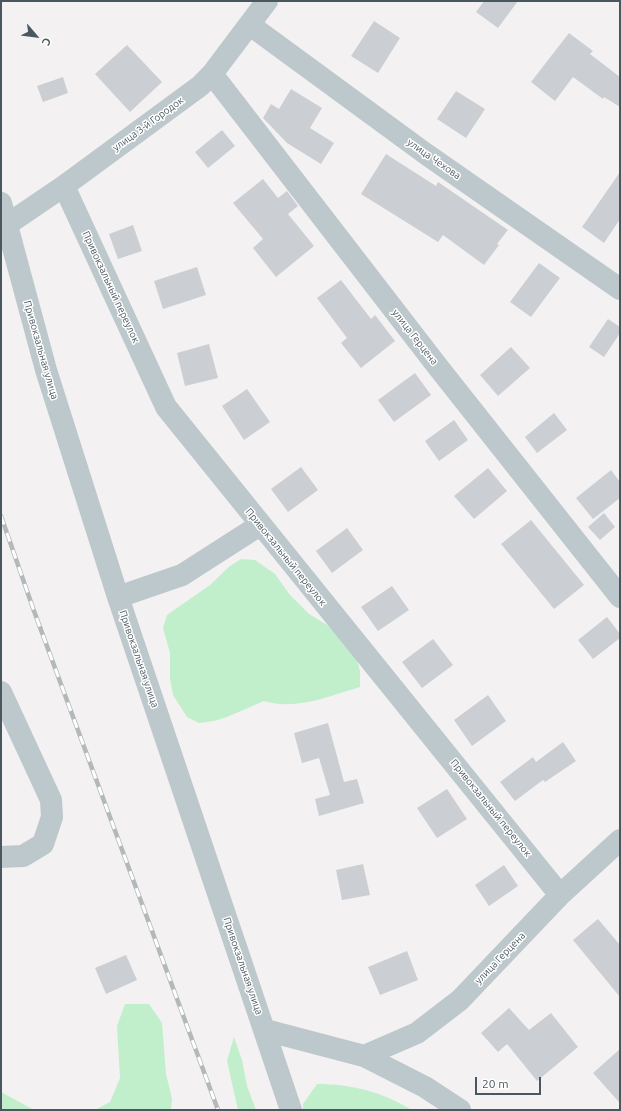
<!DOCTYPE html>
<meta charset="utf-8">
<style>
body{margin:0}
#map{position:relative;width:621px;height:1111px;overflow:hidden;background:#f3f1f1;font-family:Ubuntu,sans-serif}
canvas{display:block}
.frame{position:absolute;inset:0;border:2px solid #49585e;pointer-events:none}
.north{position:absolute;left:16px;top:16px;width:40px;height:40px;-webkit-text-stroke:3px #fff;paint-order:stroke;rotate:118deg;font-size:11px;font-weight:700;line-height:16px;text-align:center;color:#49585e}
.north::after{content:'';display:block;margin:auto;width:14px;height:18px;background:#49585e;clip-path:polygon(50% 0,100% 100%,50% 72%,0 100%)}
.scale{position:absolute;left:475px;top:1077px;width:66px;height:18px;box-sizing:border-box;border:2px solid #49585e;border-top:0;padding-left:5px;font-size:12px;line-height:14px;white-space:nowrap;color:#49585e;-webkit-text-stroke:3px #fff;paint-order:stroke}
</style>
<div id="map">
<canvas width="621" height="1111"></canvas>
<div class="frame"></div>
<div class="north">С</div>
<div class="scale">20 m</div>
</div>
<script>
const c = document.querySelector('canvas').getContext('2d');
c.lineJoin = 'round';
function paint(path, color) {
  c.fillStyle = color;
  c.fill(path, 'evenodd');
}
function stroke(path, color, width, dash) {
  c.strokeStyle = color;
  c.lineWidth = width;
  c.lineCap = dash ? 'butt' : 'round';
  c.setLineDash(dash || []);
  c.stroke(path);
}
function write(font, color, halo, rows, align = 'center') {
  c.font = font + ' Ubuntu,sans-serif';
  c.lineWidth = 3;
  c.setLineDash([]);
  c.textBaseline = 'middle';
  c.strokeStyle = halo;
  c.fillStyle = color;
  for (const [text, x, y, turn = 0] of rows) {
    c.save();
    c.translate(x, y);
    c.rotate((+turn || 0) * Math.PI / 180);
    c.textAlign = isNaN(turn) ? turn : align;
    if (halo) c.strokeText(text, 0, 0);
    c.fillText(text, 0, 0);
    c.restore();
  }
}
const green = new Path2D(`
 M 241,559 L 255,560 L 275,574 L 290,595 L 309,614 L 332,628 L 357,659 L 360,671 L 360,687 C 329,696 296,711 264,701 L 227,717 L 214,721 L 199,723 L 187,717 L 173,695 L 170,679 L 170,653 L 163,628 L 167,615 L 210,585 L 230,566 Z
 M 125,1004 L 149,1004 L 162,1023 L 166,1074 L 172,1099 L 171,1110 L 95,1110 L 110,1102 L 120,1078 L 117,1026 Z
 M 234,1037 L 242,1060 L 247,1086 L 256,1110 L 238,1110 L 227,1061 Z
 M 317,1084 C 352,1084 382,1092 412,1110 L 303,1110 L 303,1104 Z
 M 1,1092 L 34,1110 L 1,1110 Z`);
const building = new Path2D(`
 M 484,1 L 518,1 L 498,28 L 476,12 Z
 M 374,21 L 400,38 L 378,73 L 351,56 Z
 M 569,33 L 593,51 L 590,54 L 620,77 L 620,107 L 604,97 L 603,99 L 573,77 L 555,101 L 531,82 Z
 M 127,45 L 162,82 L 130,112 L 95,74 Z
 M 63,77 L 68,93 L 43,102 L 37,86 Z
 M 291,89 L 322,108 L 310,128 L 334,143 L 321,164 L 287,143 L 263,118 L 271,104 L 279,109 Z
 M 456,91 L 485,109 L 466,138 L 437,119 Z
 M 222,130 L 235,146 L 208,168 L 195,152 Z
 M 386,154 L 436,186 L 438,182 L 508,230 L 497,244 L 499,245 L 484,265 L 443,235 L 438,242 L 361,194 Z
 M 620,172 L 620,219 L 604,243 L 582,227 Z
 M 263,179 L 278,198 L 287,191 L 298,206 L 288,214 L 314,246 L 276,277 L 253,248 L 263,239 L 233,203 Z
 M 133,225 L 142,251 L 118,259 L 109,234 Z
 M 539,263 L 560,278 L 531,317 L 510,302 Z
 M 197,267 L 206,295 L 163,309 L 154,281 Z
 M 341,280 L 371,319 L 375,315 L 395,341 L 361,368 L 341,343 L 347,338 L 317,298 Z
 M 608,319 L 620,327 L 620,333 L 604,357 L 589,347 Z
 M 209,344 L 218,378 L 185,386 L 177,353 Z
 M 511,347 L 530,368 L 498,396 L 480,375 Z
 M 415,373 L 431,395 L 394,422 L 378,400 Z
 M 247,389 L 270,422 L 244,440 L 222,406 Z
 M 554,413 L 567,430 L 537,453 L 525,437 Z
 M 454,420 L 468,440 L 439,461 L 425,441 Z
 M 301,467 L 318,490 L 288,512 L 271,489 Z
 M 488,468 L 507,491 L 474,519 L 454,496 Z
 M 611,470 L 620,482 L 620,498 L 593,519 L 576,498 Z
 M 604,513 L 615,527 L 600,540 L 588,527 Z
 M 531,520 L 584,585 L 554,609 L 501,544 Z
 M 347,528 L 363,550 L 332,573 L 316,551 Z
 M 392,586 L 409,610 L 378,631 L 361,607 Z
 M 607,617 L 620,634 L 620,638 L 593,659 L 578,640 Z
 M 433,639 L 453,665 L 422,688 L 402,662 Z
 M 488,695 L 506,721 L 472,746 L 454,720 Z
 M 328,723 L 344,782 L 357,779 L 364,803 L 319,816 L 315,799 L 330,795 L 319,758 L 302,763 L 294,733 Z
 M 563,742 L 576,761 L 545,782 L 543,780 L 515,801 L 500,782 L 533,757 L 536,762 Z
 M 447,789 L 467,819 L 437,838 L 417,808 Z
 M 363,864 L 370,895 L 342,900 L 336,870 Z
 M 504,865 L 518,886 L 489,906 L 475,885 Z
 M 598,919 L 620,945 L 620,997 L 573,940 Z
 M 407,951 L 418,980 L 380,995 L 368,967 Z
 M 126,955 L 137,980 L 106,994 L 95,968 Z
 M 509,1008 L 529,1030 L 551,1013 L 578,1047 L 537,1081 L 507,1044 L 498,1052 L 481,1033 Z
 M 620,1049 L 620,1103 L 593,1073 Z`);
const minor = new Path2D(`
 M 250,25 L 426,154 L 620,289
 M 212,74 L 438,367 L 620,597
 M 64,186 L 166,407 L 560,895
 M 1,203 L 46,370 L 118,597 L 291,1110
 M 8,224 L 64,186 L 200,86 L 212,74 L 267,1
 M 118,597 L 182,575 L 260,525
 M 1,692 L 51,800 L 52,817 L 43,844 L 23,856 L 1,857
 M 265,1030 L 364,1056 L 425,1087 L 460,1110
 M 364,1056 L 417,1033 L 460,1000 L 560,895 L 620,840`);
const rail = new Path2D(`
 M 1,516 L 34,611 L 218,1110`);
const streetNames = [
 ["улица 3-й Городок",148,124,-36],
 ["улица Чехова",434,159,35],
 ["Привокзальный переулок",111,287,65],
 ["улица Герцена",415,337,52],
 ["Привокзальная улица",41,350,74],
 ["Привокзальный переулок",286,557,51],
 ["Привокзальная улица",139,659,71],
 ["Привокзальный переулок",491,808,51],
 ["улица Герцена",500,958,-46],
 ["Привокзальная улица",243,966,71]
];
paint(green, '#c1efcb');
paint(building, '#cbcfd3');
stroke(minor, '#bdc8cd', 22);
stroke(rail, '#b3b8bb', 4.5);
stroke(rail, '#fff', 3, [9]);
write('10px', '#49585e', '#fff', streetNames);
</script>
